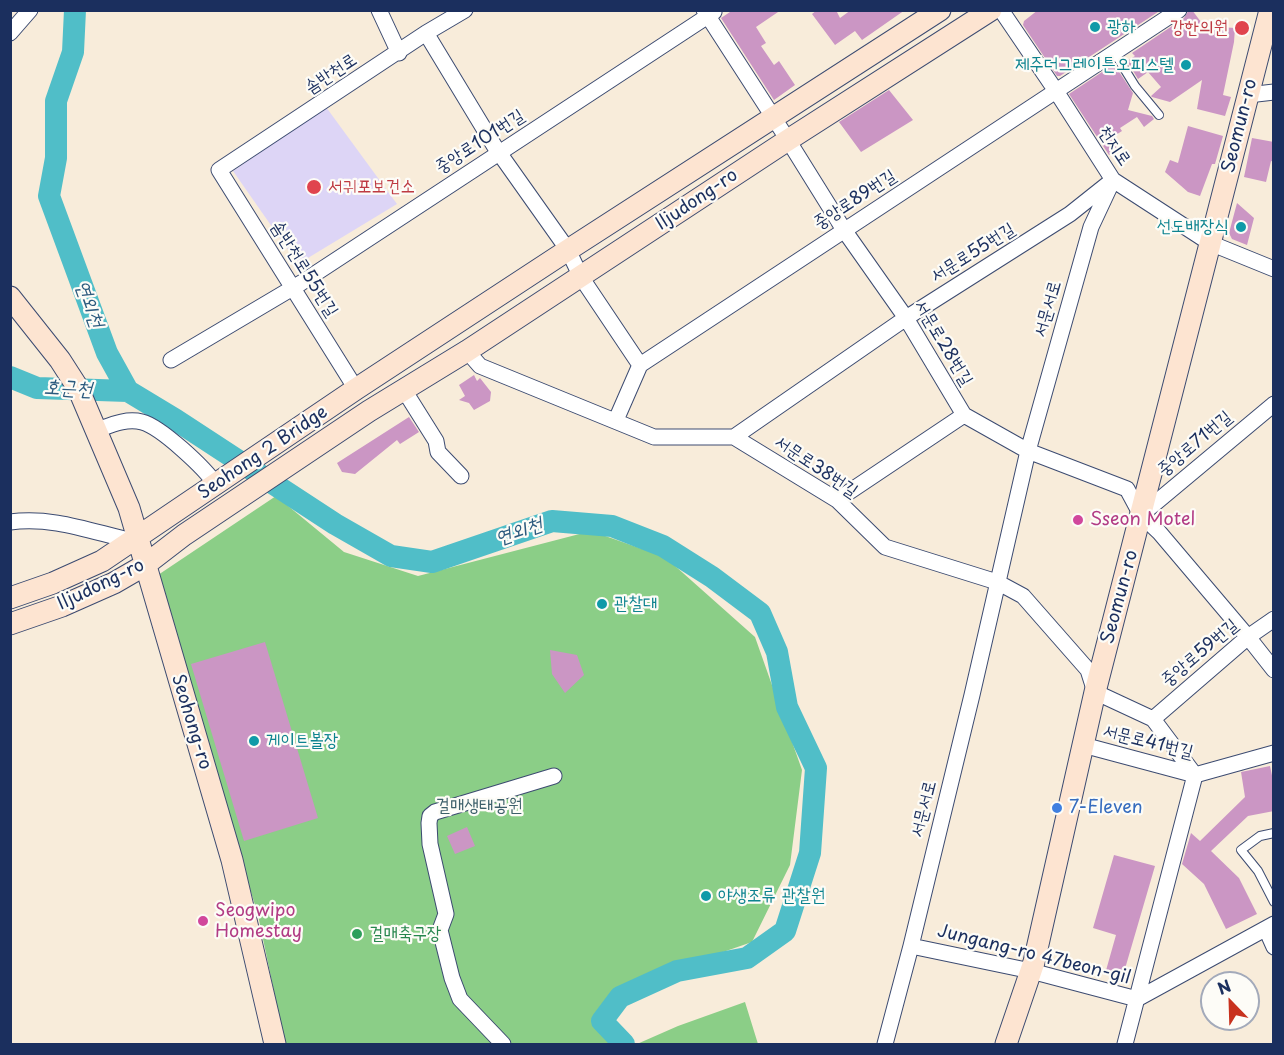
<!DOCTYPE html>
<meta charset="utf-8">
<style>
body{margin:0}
#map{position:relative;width:1284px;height:1055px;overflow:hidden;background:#f8ecda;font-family:"Playpen Sans",sans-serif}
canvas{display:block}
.frame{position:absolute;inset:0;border:12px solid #1b2f5e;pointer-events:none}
.north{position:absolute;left:1200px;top:971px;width:60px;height:60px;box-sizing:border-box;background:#fdfcf7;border:2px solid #a3aaba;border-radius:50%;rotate:337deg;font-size:16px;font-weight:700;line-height:24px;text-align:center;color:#1b2f5e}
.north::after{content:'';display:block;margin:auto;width:21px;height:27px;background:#c8321e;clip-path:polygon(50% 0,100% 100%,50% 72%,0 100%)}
</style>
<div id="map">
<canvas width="1284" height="1055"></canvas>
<div class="frame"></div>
<div class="north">N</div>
</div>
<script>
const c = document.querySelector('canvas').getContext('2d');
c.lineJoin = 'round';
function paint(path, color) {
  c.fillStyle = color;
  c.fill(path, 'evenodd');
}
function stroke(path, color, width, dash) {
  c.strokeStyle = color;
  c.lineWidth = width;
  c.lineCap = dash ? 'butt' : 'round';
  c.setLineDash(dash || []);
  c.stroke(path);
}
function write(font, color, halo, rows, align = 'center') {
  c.font = font + ' "Playpen Sans","Poor Story",sans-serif';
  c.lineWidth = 4.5;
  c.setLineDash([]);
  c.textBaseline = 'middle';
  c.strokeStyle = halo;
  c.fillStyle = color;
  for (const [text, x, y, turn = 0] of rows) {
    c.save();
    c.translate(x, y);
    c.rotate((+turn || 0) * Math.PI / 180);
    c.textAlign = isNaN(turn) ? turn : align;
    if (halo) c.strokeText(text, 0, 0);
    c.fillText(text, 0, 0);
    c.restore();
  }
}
const built = new Path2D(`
 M 326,107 L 397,204 L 298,264 L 233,171 Z`);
const green = new Path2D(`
 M 276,496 L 344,552 L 418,576 L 591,531 L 665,557 L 755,637 L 802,770 L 790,865 L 752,942 L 645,979 L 595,1019 L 611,1044 L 285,1044 L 258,915 L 155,577 Z
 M 745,1002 L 758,1044 L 637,1044 L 678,1026 Z`);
const river = new Path2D(`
 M 75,10 L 73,52 L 56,101 L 56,158 L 49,196 L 107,353 L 128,391 L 176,420 L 335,524 L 391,556 L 432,562 L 552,521 L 612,526 L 663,546 L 712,577 L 760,613 L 777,652 L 787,707 L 816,768 L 810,853 L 785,931 L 747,958 L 677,971 L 620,997 L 602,1021 L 624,1044
 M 10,377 L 37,388 L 128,391`);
const building = new Path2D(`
 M 733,10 L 781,10 L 756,27 L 766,43 L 761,46 L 774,65 L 779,61 L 795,85 L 774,100 L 721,18 Z
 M 817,10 L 836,10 L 840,18 L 851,10 L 905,10 L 862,40 L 855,31 L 835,45 L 812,14 Z
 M 1038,10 L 1161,10 L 1060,76 L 1057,76 L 1023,25 L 1024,21 Z
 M 1189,10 L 1192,10 L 1204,26 L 1235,28 L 1234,42 L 1223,95 L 1231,97 L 1225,116 L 1197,109 L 1202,80 L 1170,102 L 1152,97 L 1151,96 L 1161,87 L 1148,72 L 1138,79 L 1127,61 L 1135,56 L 1132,53 L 1184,18 Z
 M 1114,64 L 1133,93 L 1128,110 L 1152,116 L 1154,119 L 1144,127 L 1137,117 L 1120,128 L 1122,131 L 1111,138 L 1118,149 L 1109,155 L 1069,94 Z
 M 889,90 L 913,120 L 861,152 L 839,122 Z
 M 1188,126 L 1223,136 L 1215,164 L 1212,164 L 1200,196 L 1188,192 L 1165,172 L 1170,160 L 1178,163 Z
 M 1252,138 L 1274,142 L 1274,162 L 1271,161 L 1266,182 L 1244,177 Z
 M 1237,203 L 1254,218 L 1247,245 L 1232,239 L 1229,233 Z
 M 474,375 L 477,381 L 480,378 L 491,392 L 490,401 L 474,410 L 469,403 L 459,400 L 465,396 L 459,385 Z
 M 409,417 L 419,432 L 400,444 L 397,440 L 355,474 L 342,472 L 337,463 Z
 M 265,642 L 318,818 L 244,841 L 191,664 Z
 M 550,650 L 577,655 L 584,675 L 565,693 L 552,674 Z
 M 1270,766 L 1274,785 L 1274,811 L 1248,816 L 1211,851 L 1239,878 L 1257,914 L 1226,929 L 1204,884 L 1182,864 L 1191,833 L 1200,841 L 1245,797 L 1241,772 Z
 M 467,827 L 475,846 L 455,854 L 447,836 Z
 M 1114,855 L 1155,866 L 1122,979 L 1105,974 L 1116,935 L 1093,928 Z`);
const lane = new Path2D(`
 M 1114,52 L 1135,86 L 1159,115
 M 1274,833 L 1260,836 L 1241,850 L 1258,871 L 1274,902`);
const street = new Path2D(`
 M 379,10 L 399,53
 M 704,10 L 788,140 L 844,230 L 906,318 L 964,415 L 1028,451 L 1127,489 L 1141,515 L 1159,532 L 1248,637 L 1274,670
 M 1001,10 L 1056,91 L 1113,180 L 1210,243 L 1274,269
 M 10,33 L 30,10
 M 426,33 L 495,147 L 568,250 L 581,277 L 640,365 L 1179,10
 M 1248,95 L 1274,92
 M 467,351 L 480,366 L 654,437 L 734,437 L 837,500 L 885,547 L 997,582 L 1023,596 L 1088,670 L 1095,692 L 1153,719 L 1195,775
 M 171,360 L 301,283 L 714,12
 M 356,389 L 219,170 L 426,33 L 465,10
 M 404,390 L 436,441 L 438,452 L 461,476
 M 616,420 L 640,365
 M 97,430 C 111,425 126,418 142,422 C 161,427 205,468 216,485
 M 734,437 L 906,318 L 1070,214 L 1109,183
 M 837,500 L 964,415
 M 1141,515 L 1274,404
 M 10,522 C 53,516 92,532 133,541
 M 1153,719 L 1248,637 L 1274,619
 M 1083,745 L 1195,775 L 1274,753
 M 1266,929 L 1274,947
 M 911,946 L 1031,971 L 1137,999 L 1274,924
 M 503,1044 L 460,999 L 452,978 L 440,930 L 446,914 L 430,844 L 429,823 L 430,816 L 435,812 L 554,776
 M 885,1044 L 911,946 L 972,695 L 1028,451 L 1091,227 L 1113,180
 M 1125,1044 L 1195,775`);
const secondary = new Path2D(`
 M 10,297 L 60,360 L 78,388 L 129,508 L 232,860 L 275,1044
 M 10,598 L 53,583 L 102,561 L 356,389 L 568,250 L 940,10
 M 10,624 L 62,606 L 114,583 L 145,565 L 184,535 L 369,411 L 467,351 L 788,140 L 991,10
 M 1006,1044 L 1034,962 L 1095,692 L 1270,10`);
const markers = [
 [1095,27,6,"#0f9aa8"],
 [1242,28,8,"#e0444e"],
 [1186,65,6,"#0f9aa8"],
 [314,187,8,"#e0444e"],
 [1241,227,6,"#0f9aa8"],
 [1078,520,6,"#d1479c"],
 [602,604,6,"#0f9aa8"],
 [254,741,6,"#0f9aa8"],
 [1057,808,6,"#3f7fe0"],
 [706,896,6,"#0f9aa8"],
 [203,921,6,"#d1479c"],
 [357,934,6,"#2e9e5b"]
];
const cultureNames = [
 ["광하",1107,27],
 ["제주더그레이튼오피스텔",1174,65,"right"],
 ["선도배장식",1229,227,"right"],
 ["관찰대",614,604],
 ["게이트볼장",266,741],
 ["야생조류 관찰원",718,896]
];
const healthNames = [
 ["강한의원",1228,28],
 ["서귀포보건소",328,187,"left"]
];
const streetNames = [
 ["솜반천로",331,74,-33],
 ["Seomun-ro",1240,126,-76],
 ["중앙로101번길",480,142,-33],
 ["천지로",1114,146,56],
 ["Iljudong-ro",697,200,-34],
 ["중앙로89번길",855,200,-33],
 ["서문로55번길",973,253,-32],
 ["솜반천로55번길",304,269,58],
 ["서문서로",1048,309,-74],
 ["서문로28번길",943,343,59],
 ["중앙로71번길",1195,444,-40],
 ["Seohong 2 Bridge",263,453,-34],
 ["서문로38번길",816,467,34],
 ["Iljudong-ro",101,585,-26],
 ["Seomun-ro",1120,597,-75],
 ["중앙로59번길",1200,653,-40],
 ["Seohong-ro",191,722,73],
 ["서문로41번길",1148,742,14],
 ["서문서로",924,809,-76],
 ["Jungang-ro 47beon-gil",1034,955,14]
];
const hotelNames = [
 ["Sseon Motel",1090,520],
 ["Seogwipo",215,911],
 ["Homestay",215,932]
];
const parkNames = [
 ["걸매생태공원",479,806]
];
const shopNames = [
 ["7-Eleven",1069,808]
];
const leisureNames = [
 ["걸매축구장",369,934]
];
const waterNames = [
 ["연외천",89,304,70],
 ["호근천",68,389,3],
 ["연외천",519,532,-19]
];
paint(built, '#ddd5f6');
paint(green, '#8bce87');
stroke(river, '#50bec8', 22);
paint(building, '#cb96c4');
stroke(lane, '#3c4b71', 10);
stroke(street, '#3c4b71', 17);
stroke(secondary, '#3c4b71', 23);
stroke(lane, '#fff', 8);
stroke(street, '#fff', 15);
stroke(secondary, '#fde4d1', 21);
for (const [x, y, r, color] of markers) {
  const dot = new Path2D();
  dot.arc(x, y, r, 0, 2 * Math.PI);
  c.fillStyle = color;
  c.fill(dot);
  stroke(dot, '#fdfcf7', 2);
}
write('18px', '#0d838f', '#fdfcf7', cultureNames, 'left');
write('18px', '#be3a42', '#fdfcf7', healthNames, 'right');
write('18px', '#1b2f5e', '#fdfcf7', streetNames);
write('18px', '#b23c85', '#fdfcf7', hotelNames, 'left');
write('18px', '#3d5f6a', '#fdfcf7', parkNames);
write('18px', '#366cbe', '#fdfcf7', shopNames, 'left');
write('18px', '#27864d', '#fdfcf7', leisureNames, 'left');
write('italic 20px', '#2b5a7e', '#fdfcf7', waterNames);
</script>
